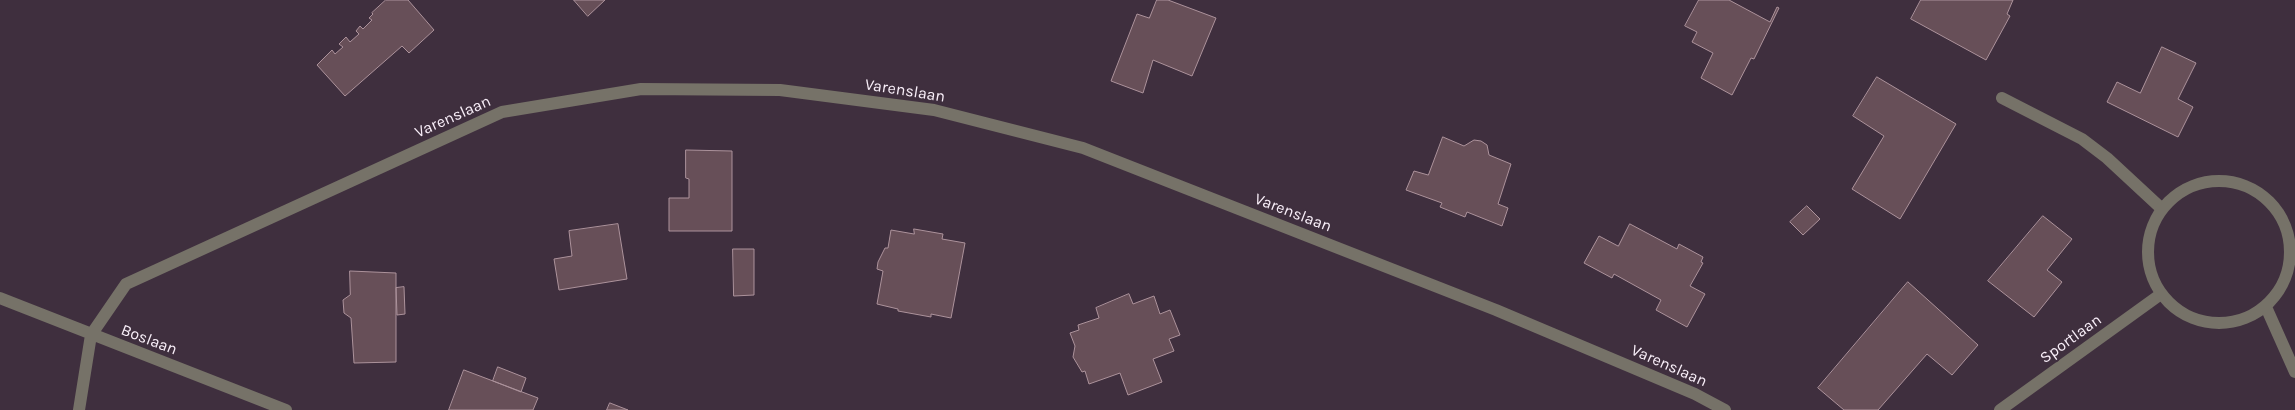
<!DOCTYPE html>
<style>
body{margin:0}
canvas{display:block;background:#3f2f3e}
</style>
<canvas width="2295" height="410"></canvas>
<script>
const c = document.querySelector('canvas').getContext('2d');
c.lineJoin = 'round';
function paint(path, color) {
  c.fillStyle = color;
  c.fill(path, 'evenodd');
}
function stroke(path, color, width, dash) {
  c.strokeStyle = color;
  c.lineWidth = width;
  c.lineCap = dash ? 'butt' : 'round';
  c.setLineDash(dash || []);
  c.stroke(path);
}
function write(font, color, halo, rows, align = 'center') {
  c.font = font + ' Karla,sans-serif';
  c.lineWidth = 4;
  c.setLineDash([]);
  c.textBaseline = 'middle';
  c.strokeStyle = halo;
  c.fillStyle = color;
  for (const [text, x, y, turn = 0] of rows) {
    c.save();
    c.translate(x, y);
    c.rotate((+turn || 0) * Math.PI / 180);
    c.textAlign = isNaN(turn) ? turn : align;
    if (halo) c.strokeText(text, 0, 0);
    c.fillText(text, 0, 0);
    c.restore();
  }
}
const building = new Path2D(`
 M 386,0 L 408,0 L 434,30 L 409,53 L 402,46 L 345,96 L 317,65 L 332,50 L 335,54 L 343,47 L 339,44 L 346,37 L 350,42 L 359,34 L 356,31 L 360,26 L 363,29 L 372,20 L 369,18 L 373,14 L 372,13 Z
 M 574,0 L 605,0 L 588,16 Z
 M 1157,0 L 1168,0 L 1216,18 L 1192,76 L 1153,60 L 1143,93 L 1111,81 L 1137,14 L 1149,18 Z
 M 1699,0 L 1729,0 L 1770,22 L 1777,7 L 1779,8 L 1754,59 L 1751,58 L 1732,95 L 1701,78 L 1713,53 L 1692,42 L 1697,32 L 1685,26 Z
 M 1921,0 L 2013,0 L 2007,14 L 2010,16 L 1986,60 L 1911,19 Z
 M 2162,47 L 2196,63 L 2178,99 L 2193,107 L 2178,137 L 2107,102 L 2117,82 L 2140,93 Z
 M 1877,77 L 1956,124 L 1900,219 L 1852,189 L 1884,136 L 1853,116 Z
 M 1443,137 L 1464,146 L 1474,140 L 1481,141 L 1487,145 L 1489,155 L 1511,164 L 1498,204 L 1508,208 L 1502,226 L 1467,212 L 1465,217 L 1440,207 L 1442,203 L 1406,190 L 1414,171 L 1428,175 Z
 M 686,150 L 732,151 L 732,231 L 669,231 L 669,198 L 689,198 L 689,179 L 686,178 Z
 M 1807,206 L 1820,219 L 1803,235 L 1790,222 Z
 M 2043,216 L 2072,239 L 2047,270 L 2062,282 L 2034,317 L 1988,281 Z
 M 618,224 L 627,279 L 559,290 L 554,259 L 572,256 L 569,231 Z
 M 1630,224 L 1677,249 L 1679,244 L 1703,257 L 1701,262 L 1703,263 L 1690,286 L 1705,294 L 1687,327 L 1656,310 L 1661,300 L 1614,274 L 1612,278 L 1584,263 L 1599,236 L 1618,246 Z
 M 914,229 L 943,234 L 942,239 L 965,243 L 951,318 L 931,314 L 931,317 L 898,311 L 898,309 L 877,304 L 883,271 L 877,269 L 878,262 L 885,248 L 888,248 L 891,230 L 914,234 Z
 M 733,249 L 754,249 L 754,295 L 734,296 Z
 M 350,271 L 396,273 L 396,362 L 354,363 L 351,318 L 344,313 L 343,300 L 350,295 Z
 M 1908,282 L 1978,345 L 1952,375 L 1927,354 L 1878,410 L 1844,410 L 1818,388 Z
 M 404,287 L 405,314 L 397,315 L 396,288 Z
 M 1129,294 L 1133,304 L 1154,296 L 1160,314 L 1170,310 L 1180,335 L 1169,339 L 1174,351 L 1153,359 L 1162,382 L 1128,395 L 1120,373 L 1089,384 L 1085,371 L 1082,372 L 1073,357 L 1075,346 L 1070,333 L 1079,330 L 1078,325 L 1099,318 L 1096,308 Z
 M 498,367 L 526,378 L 521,392 L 493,381 Z
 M 464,370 L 538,398 L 533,410 L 449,410 Z
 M 610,403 L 628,410 L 607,410 Z`);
const street = new Path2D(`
 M 2002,98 L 2082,139 L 2107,158 L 2162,209
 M2148 252a71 71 0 1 1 142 0a71 71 0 1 1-142 0Z
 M 0,298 L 286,410
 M 2266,307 L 2295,372
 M 79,410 L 91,335 L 126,284 L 502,112 L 641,89 L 780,90 L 934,110 L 1083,148 L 1496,310 L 1695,394 L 1725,410
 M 2000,410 L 2161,294`);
const streetNames = [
 ["Varenslaan",905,91,9],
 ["Varenslaan",453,117,-24],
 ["Varenslaan",1293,213,21],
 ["Sportlaan",2071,339,-36],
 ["Boslaan",149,340,21],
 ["Varenslaan",1669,366,24]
];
paint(building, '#674f58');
stroke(building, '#ac929b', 1);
stroke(street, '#767268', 12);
write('16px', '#f9eff9', '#3f2f3e', streetNames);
</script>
